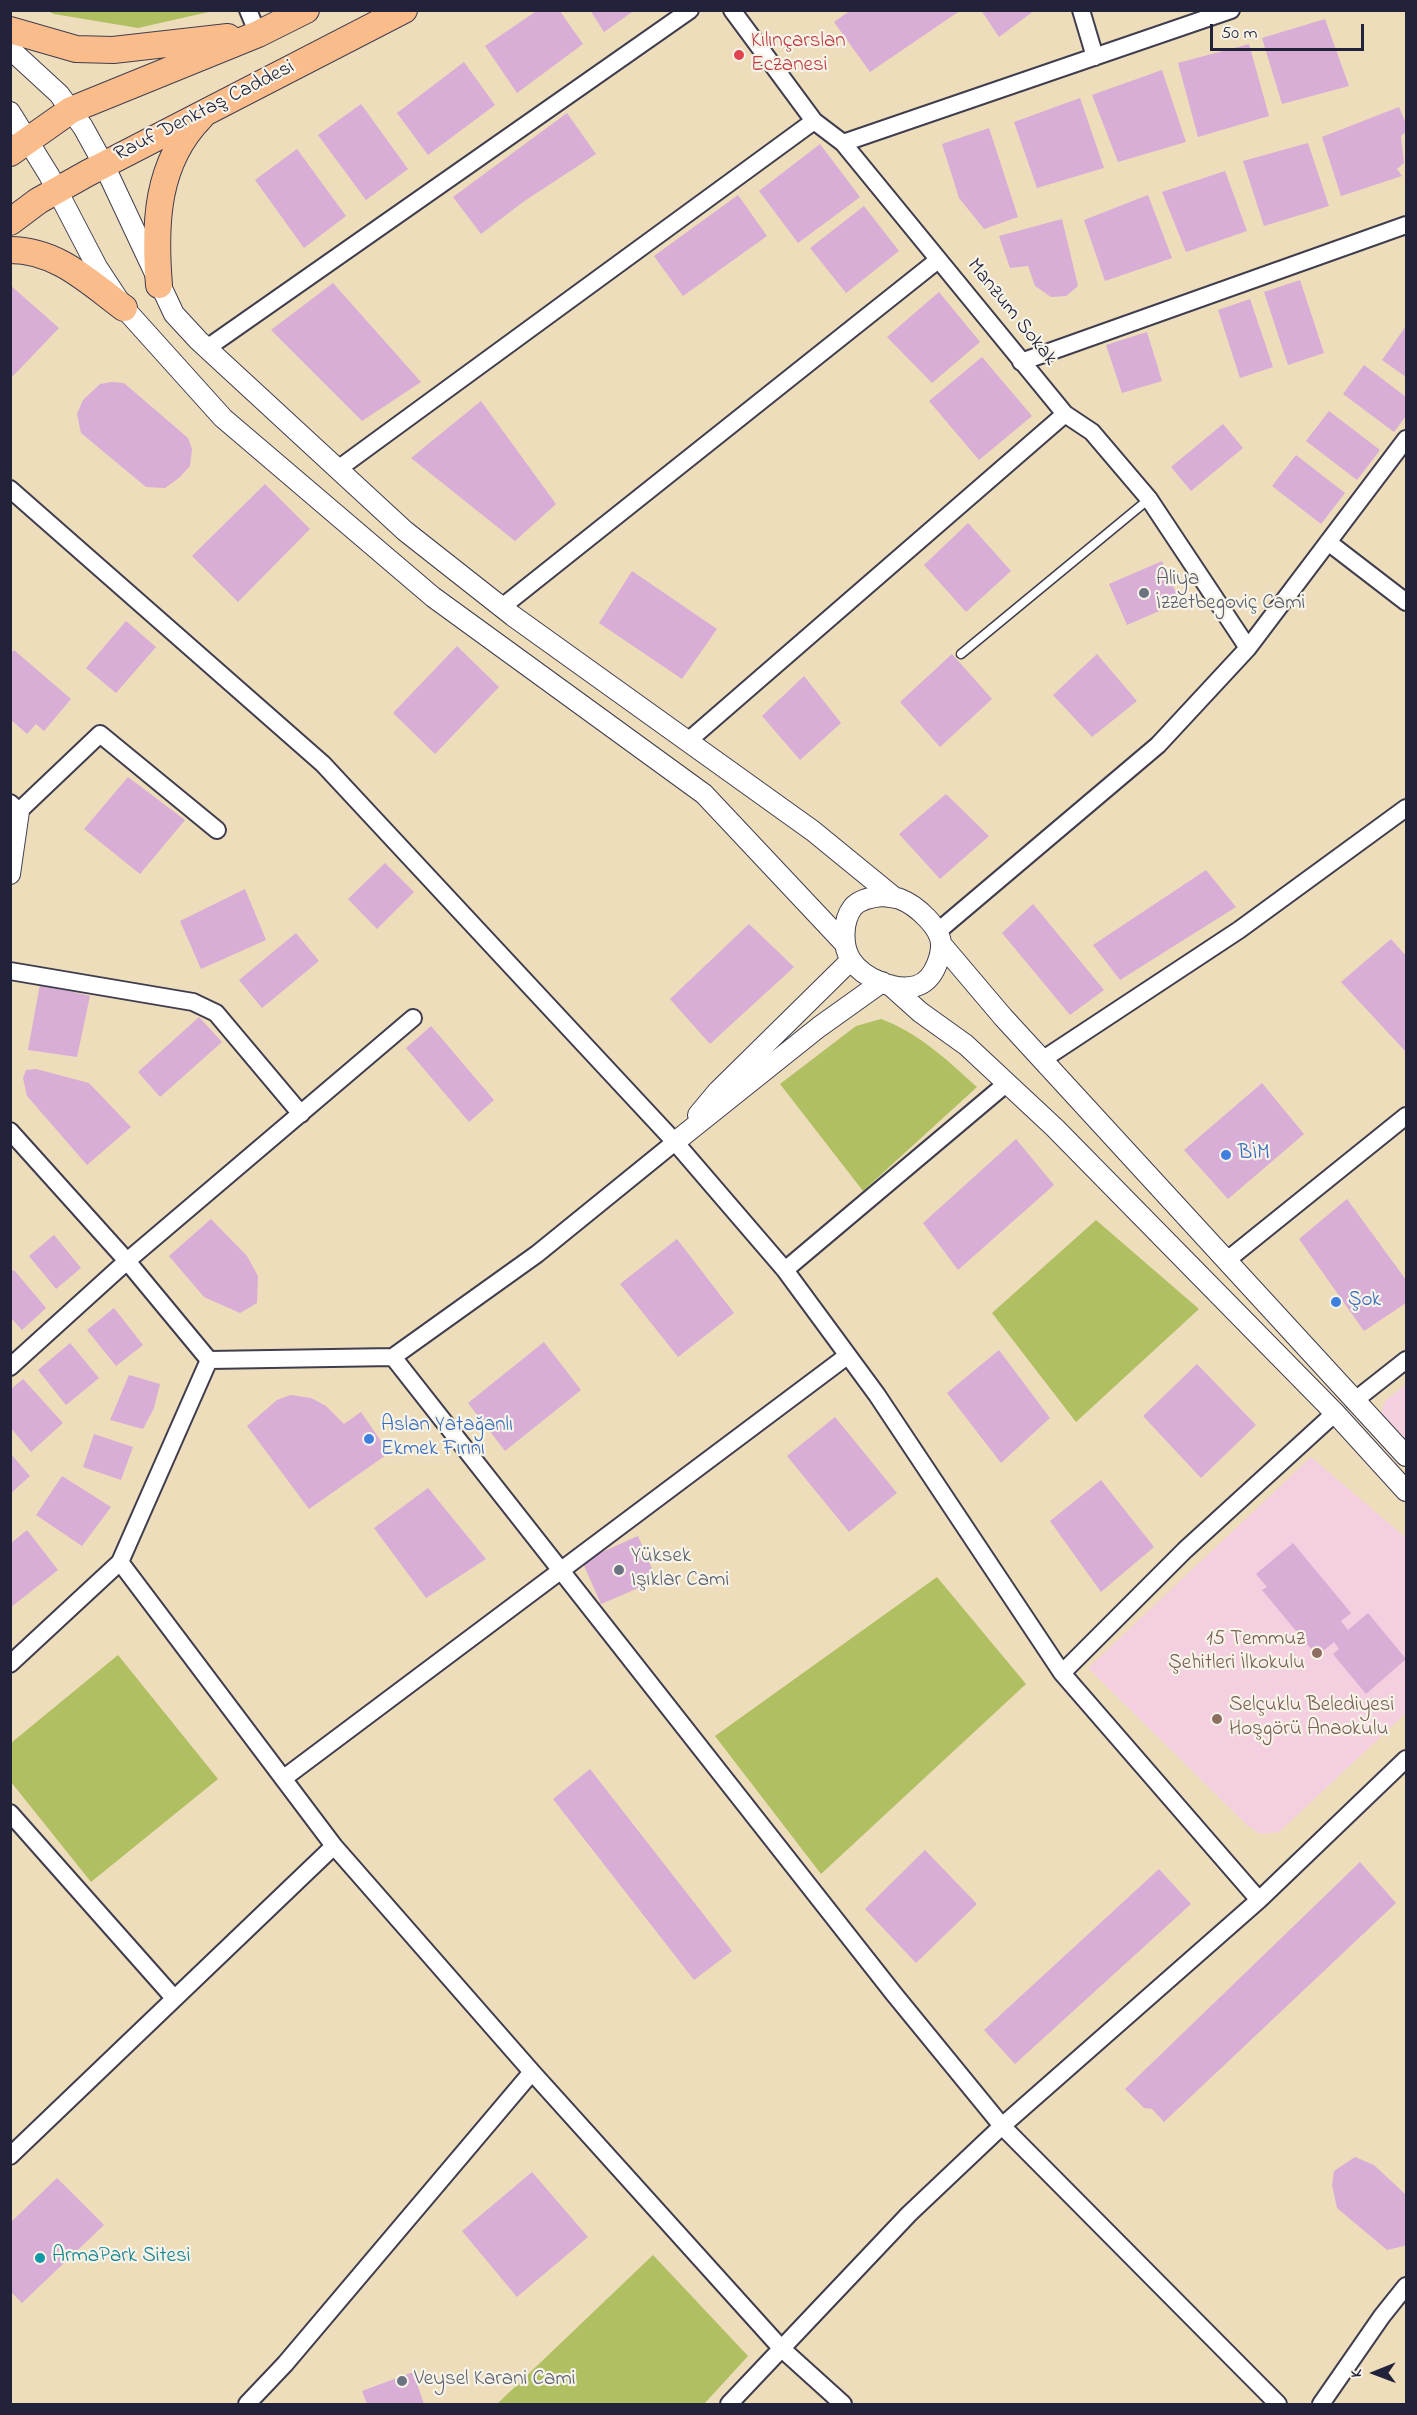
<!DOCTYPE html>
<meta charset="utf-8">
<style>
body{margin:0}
#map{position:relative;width:1417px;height:2415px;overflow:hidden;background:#edddbb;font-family:"Indie Flower",sans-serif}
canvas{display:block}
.frame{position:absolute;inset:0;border:12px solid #22223b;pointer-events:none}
.north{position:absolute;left:1345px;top:2343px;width:60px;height:60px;-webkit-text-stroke:4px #f7f3e8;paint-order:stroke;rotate:269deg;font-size:16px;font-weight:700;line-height:24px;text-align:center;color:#22223b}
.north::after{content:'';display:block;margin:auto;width:21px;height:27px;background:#22223b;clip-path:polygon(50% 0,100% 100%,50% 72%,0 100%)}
.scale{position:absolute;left:1210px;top:24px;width:154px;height:27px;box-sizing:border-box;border:3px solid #22223b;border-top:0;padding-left:8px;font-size:18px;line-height:21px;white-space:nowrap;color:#22223b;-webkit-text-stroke:4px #f7f3e8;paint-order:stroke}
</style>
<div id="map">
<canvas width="1417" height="2415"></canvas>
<div class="frame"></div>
<div class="north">K</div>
<div class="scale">50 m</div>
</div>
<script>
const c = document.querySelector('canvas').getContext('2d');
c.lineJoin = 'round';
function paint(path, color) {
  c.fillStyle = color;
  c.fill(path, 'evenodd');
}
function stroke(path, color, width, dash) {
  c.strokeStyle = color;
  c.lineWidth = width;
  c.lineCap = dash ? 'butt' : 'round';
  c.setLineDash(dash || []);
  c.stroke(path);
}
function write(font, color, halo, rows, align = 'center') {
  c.font = font + ' "Indie Flower",sans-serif';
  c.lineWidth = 4.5;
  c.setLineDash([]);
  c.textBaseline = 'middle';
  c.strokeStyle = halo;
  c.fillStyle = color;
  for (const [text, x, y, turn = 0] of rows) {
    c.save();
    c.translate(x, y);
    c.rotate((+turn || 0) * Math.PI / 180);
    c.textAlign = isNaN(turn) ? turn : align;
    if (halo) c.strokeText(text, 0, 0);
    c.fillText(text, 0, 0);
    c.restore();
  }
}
const built = new Path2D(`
 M 1406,1384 L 1406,1439 L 1381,1413 L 1385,1401 Z
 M 1311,1457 L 1406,1538 L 1406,1713 L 1279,1832 L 1261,1834 L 1248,1826 L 1088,1668 Z`);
const green = new Path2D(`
 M 48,11 L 213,11 L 138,28 L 54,14 Z
 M 881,1019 C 919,1033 947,1060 977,1087 L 863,1191 L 780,1084 L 856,1026 Z
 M 1096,1220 L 1199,1309 L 1076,1422 L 992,1313 Z
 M 937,1577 L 1026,1684 L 821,1874 L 715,1736 Z
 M 118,1655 L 218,1779 L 91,1882 L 11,1782 L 11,1743 Z
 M 653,2255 L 748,2356 L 704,2404 L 497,2404 Z`);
const building = new Path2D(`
 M 538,10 L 559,10 L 583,44 L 517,93 L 485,46 Z
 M 590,10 L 635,10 L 604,32 Z
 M 851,10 L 961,10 L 870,72 L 834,22 Z
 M 981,10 L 1035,10 L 999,37 Z
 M 1325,19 L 1349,86 L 1282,104 L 1262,38 Z
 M 1249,44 L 1269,116 L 1198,137 L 1178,63 Z
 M 464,62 L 495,105 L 428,155 L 397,113 Z
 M 1162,70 L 1186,142 L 1118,162 L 1092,95 Z
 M 1080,98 L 1104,168 L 1037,188 L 1014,122 Z
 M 361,104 L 408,169 L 366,200 L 318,135 Z
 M 1399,107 L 1406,124 L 1406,132 L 1401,136 L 1404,163 L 1397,169 L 1402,176 L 1341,196 L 1322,137 Z
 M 567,113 L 596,154 L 523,202 L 481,234 L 453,197 Z
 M 989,128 L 1018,217 L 984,229 L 959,198 L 942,144 Z
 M 1308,143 L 1329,206 L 1264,226 L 1243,161 Z
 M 820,144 L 860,197 L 798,243 L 759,191 Z
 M 297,149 L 346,216 L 304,248 L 255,180 Z
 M 1225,171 L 1247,231 L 1186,252 L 1162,192 Z
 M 738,195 L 767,236 L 683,296 L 654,256 Z
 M 1148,195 L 1172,258 L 1105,281 L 1084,220 Z
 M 864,206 L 899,251 L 846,293 L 810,248 Z
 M 1062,219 L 1078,286 L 1066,296 L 1051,297 L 1035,286 L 1028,266 L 1010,268 L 999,236 Z
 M 1300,280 L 1324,353 L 1288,365 L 1264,292 Z
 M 333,283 L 421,382 L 362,421 L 271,330 Z
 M 10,285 L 59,328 L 13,376 L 10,374 Z
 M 939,292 L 980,342 L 932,383 L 887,337 Z
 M 1250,299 L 1273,367 L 1240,378 L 1218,310 Z
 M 1406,326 L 1406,377 L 1382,360 Z
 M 1147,332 L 1162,381 L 1122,393 L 1106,345 Z
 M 982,357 L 1032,416 L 979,460 L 929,401 Z
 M 1364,365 L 1406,397 L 1406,416 L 1394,432 L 1343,394 Z
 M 112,382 L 124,383 L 188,438 L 192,449 L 190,466 L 179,478 L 165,488 L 146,487 L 81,433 L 77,414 L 83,400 L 100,384 Z
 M 481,401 L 556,504 L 515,541 L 411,458 Z
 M 1329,411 L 1380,450 L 1357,480 L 1306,441 Z
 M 1223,424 L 1243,448 L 1191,491 L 1171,467 Z
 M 1296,455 L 1345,493 L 1321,524 L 1272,486 Z
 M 265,484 L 310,529 L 238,602 L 192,556 Z
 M 968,523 L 1011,571 L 966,612 L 924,565 Z
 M 1162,561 L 1180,602 L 1127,625 L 1109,584 Z
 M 632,571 L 717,629 L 682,679 L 599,623 Z
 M 126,621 L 156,647 L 116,693 L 86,668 Z
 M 457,646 L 499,687 L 435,754 L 393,713 Z
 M 14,650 L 71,699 L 44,731 L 36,724 L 27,734 L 10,719 L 10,655 Z
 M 952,654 L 992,699 L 940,747 L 900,702 Z
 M 1097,654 L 1137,701 L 1092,737 L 1053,695 Z
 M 804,676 L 841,723 L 800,760 L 762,716 Z
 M 128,777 L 185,820 L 140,874 L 84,829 Z
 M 946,794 L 989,836 L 940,879 L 899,834 Z
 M 385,863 L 414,892 L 377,929 L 348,899 Z
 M 1206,870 L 1236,907 L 1120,980 L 1093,945 Z
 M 245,889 L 266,940 L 201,969 L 180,921 Z
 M 1033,904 L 1104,990 L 1070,1015 L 1002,933 Z
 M 749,924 L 794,967 L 710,1044 L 670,999 Z
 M 296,933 L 319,961 L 262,1008 L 239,980 Z
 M 1391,939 L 1406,956 L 1406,1052 L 1341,982 Z
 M 40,984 L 90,996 L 77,1057 L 28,1050 Z
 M 199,1017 L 222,1042 L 160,1097 L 138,1072 Z
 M 431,1026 L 494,1100 L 469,1122 L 406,1048 Z
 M 36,1069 L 89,1083 L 131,1127 L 87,1165 L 27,1096 L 23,1078 L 26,1070 Z
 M 1262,1083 L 1304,1134 L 1228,1199 L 1184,1150 Z
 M 1016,1139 L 1054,1185 L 958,1270 L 923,1223 Z
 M 1347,1199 L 1406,1280 L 1406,1303 L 1364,1331 L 1299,1239 Z
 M 211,1219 L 247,1256 L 258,1276 L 257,1303 L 240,1313 L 204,1297 L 169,1256 Z
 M 54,1235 L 81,1268 L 56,1289 L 29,1256 Z
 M 677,1239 L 734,1313 L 678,1357 L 620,1284 Z
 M 14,1270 L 46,1308 L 22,1330 L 10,1317 L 10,1272 Z
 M 114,1308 L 143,1345 L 116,1366 L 87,1330 Z
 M 544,1342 L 581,1390 L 505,1451 L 468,1403 Z
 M 70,1343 L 99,1378 L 66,1405 L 38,1370 Z
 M 999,1350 L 1050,1418 L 1001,1463 L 947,1393 Z
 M 1197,1364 L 1256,1425 L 1201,1478 L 1143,1416 Z
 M 129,1375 L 160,1384 L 154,1408 L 143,1429 L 110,1420 Z
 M 23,1379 L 63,1423 L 31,1452 L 10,1427 L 10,1390 Z
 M 291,1395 L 311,1398 L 326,1406 L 344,1424 L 361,1412 L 389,1453 L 309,1509 L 247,1426 L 277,1400 Z
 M 835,1417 L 897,1493 L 849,1532 L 787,1456 Z
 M 94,1434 L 133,1447 L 121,1480 L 83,1467 Z
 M 10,1453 L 30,1476 L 10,1494 Z
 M 62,1476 L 111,1507 L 82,1546 L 36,1515 Z
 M 1101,1480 L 1154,1547 L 1101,1592 L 1050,1521 Z
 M 428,1488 L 486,1559 L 426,1598 L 374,1528 Z
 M 27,1530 L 58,1570 L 10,1608 L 10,1544 Z
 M 638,1536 L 657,1580 L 601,1604 L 582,1561 Z
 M 1293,1543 L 1351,1613 L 1341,1621 L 1348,1630 L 1368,1613 L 1406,1659 L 1366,1694 L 1333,1654 L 1339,1649 L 1334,1642 L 1317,1656 L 1262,1590 L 1267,1587 L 1256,1574 Z
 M 590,1769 L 732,1951 L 694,1980 L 553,1799 Z
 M 925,1850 L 977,1904 L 916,1963 L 865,1909 Z
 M 1360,1862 L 1396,1903 L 1164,2122 L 1152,2109 L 1144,2108 L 1125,2089 Z
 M 1159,1869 L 1191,1904 L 1015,2064 L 984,2030 Z
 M 1355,2157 L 1374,2165 L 1406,2195 L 1406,2244 L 1404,2246 L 1387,2250 L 1337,2208 L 1332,2185 L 1334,2171 Z
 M 532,2172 L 588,2237 L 517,2297 L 462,2231 Z
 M 57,2178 L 104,2225 L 22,2303 L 10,2291 L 10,2223 Z
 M 413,2372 L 424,2404 L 367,2404 L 362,2391 Z`);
const service = new Path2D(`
 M 961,654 L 1149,499`);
const minor = new Path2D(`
 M 248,10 L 258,34
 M 732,10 L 814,121 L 843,143 L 1065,414 L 1092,432 L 1149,499 L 1248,648
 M 1081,10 L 1095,57
 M 843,143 L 1231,10
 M 207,348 L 690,10
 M 1021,362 L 1406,225
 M 338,469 L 814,121
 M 10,489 L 323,764 L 675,1142 L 785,1270 L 877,1395 L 1062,1673 L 1259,1900
 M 1328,542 L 1406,602
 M 502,607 L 938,260
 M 688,741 L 1065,414
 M 10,803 L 19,811 L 100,734 L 217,830
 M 937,932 L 1158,745 L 1248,648 L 1406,439
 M 10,971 L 193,1002 L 216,1013 L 301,1114
 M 1042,1060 L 1239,930 L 1406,808
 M 10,1131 L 127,1261 L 209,1360 L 393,1357 L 537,1254 L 675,1142
 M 1226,1261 L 1406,1116
 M 785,1270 L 1007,1083
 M 393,1357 L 894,1994 L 1002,2126 L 1278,2404
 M 10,1367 L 127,1261 L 413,1018
 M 1354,1401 L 1406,1360
 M 120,1562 L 334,1846 L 532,2072 L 781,2348 L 843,2404
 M 10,1664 L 120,1562 L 209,1360
 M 1062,1673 L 1185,1550 L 1335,1413
 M 284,1778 L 847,1356
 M 10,1813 L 174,1998
 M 10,2156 L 334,1846
 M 247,2404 L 285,2364 L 532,2072
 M 729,2404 L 909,2214 L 1002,2126 L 1259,1900 L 1406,1759
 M 1321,2404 L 1382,2316 L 1406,2286`);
const tertiary = new Path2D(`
 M 10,49 L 59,94 L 83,127 L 104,165 L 174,314 L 199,341 L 405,531 L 513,616 L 813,831 L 895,898
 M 10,112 L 49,175 L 97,267 L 124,308 L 223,418 L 433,597 L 704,794 L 845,944
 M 10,874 L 19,811
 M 882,896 C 888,897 895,897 900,899 C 916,905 942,928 941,946 C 941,951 939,959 937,964 C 933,974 927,983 916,986 C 895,992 863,978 851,960 C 842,946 842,921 853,907 C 860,899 872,897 882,896 Z
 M 942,945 L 1003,1017 L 1406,1456
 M 890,985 L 920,1012 L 966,1045 L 1055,1128 L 1335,1413 L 1406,1491
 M 698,1115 L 718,1091 L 851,960
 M 675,1142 L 819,1027 L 882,982`);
const primary = new Path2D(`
 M 10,30 L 76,49 L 113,50 L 228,37
 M 10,153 L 71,110 L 258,34 L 306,10
 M 10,222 L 38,201 L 88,173 L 404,10
 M 10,250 C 57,250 89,282 124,308
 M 159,285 C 154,224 156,163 201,117`);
const markers = [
 [739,55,6,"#e0444e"],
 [1144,593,6,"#6b7280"],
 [1226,1155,6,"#3f7fe0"],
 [1336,1302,6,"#3f7fe0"],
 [369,1439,6,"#3f7fe0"],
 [619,1570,6,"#6b7280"],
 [1317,1653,6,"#8d6e63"],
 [1217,1719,6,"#8d6e63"],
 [40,2258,6,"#0f9aa8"],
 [402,2381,6,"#6b7280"]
];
const healthNames = [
 ["Kılınçarslan",751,43],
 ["Eczanesi",751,67]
];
const streetNames = [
 ["Rauf Denktaş Caddesi",205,112,-27],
 ["Manzum Sokak",1011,313,51]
];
const worshipNames = [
 ["Aliya",1156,581],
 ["İzzetbegoviç Cami",1156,605],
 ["Yüksek",631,1558],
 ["Işıklar Cami",631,1582],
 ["Veysel Karani Cami",414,2381]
];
const shopNames = [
 ["BİM",1238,1155],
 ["Şok",1348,1302],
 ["Aslan Yatağanlı",381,1427],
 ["Ekmek Fırını",381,1451]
];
const educationNames = [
 ["15 Temmuz",1305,1641],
 ["Şehitleri İlkokulu",1305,1665],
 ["Selçuklu Belediyesi",1229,1707,"left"],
 ["Hoşgörü Anaokulu",1229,1731,"left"]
];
const cultureNames = [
 ["ArmaPark Sitesi",52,2258]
];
paint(built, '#f3cfdf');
paint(green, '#b0bf62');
paint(building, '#d8add6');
stroke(service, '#403e4e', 11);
stroke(minor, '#403e4e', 20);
stroke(tertiary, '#403e4e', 22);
stroke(primary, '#403e4e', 28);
stroke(service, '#fff', 8);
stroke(minor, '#fff', 16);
stroke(tertiary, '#fff', 20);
stroke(primary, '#fabc8b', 26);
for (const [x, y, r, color] of markers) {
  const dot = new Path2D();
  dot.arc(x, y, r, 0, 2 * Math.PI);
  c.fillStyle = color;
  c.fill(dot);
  stroke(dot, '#f7f3e8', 2);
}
write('21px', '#be3a42', '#f7f3e8', healthNames, 'left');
write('21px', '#22223b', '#f7f3e8', streetNames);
write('21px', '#5b616d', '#f7f3e8', worshipNames, 'left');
write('21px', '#366cbe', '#f7f3e8', shopNames, 'left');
write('21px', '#785e54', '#f7f3e8', educationNames, 'right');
write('21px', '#0d838f', '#f7f3e8', cultureNames, 'left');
</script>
